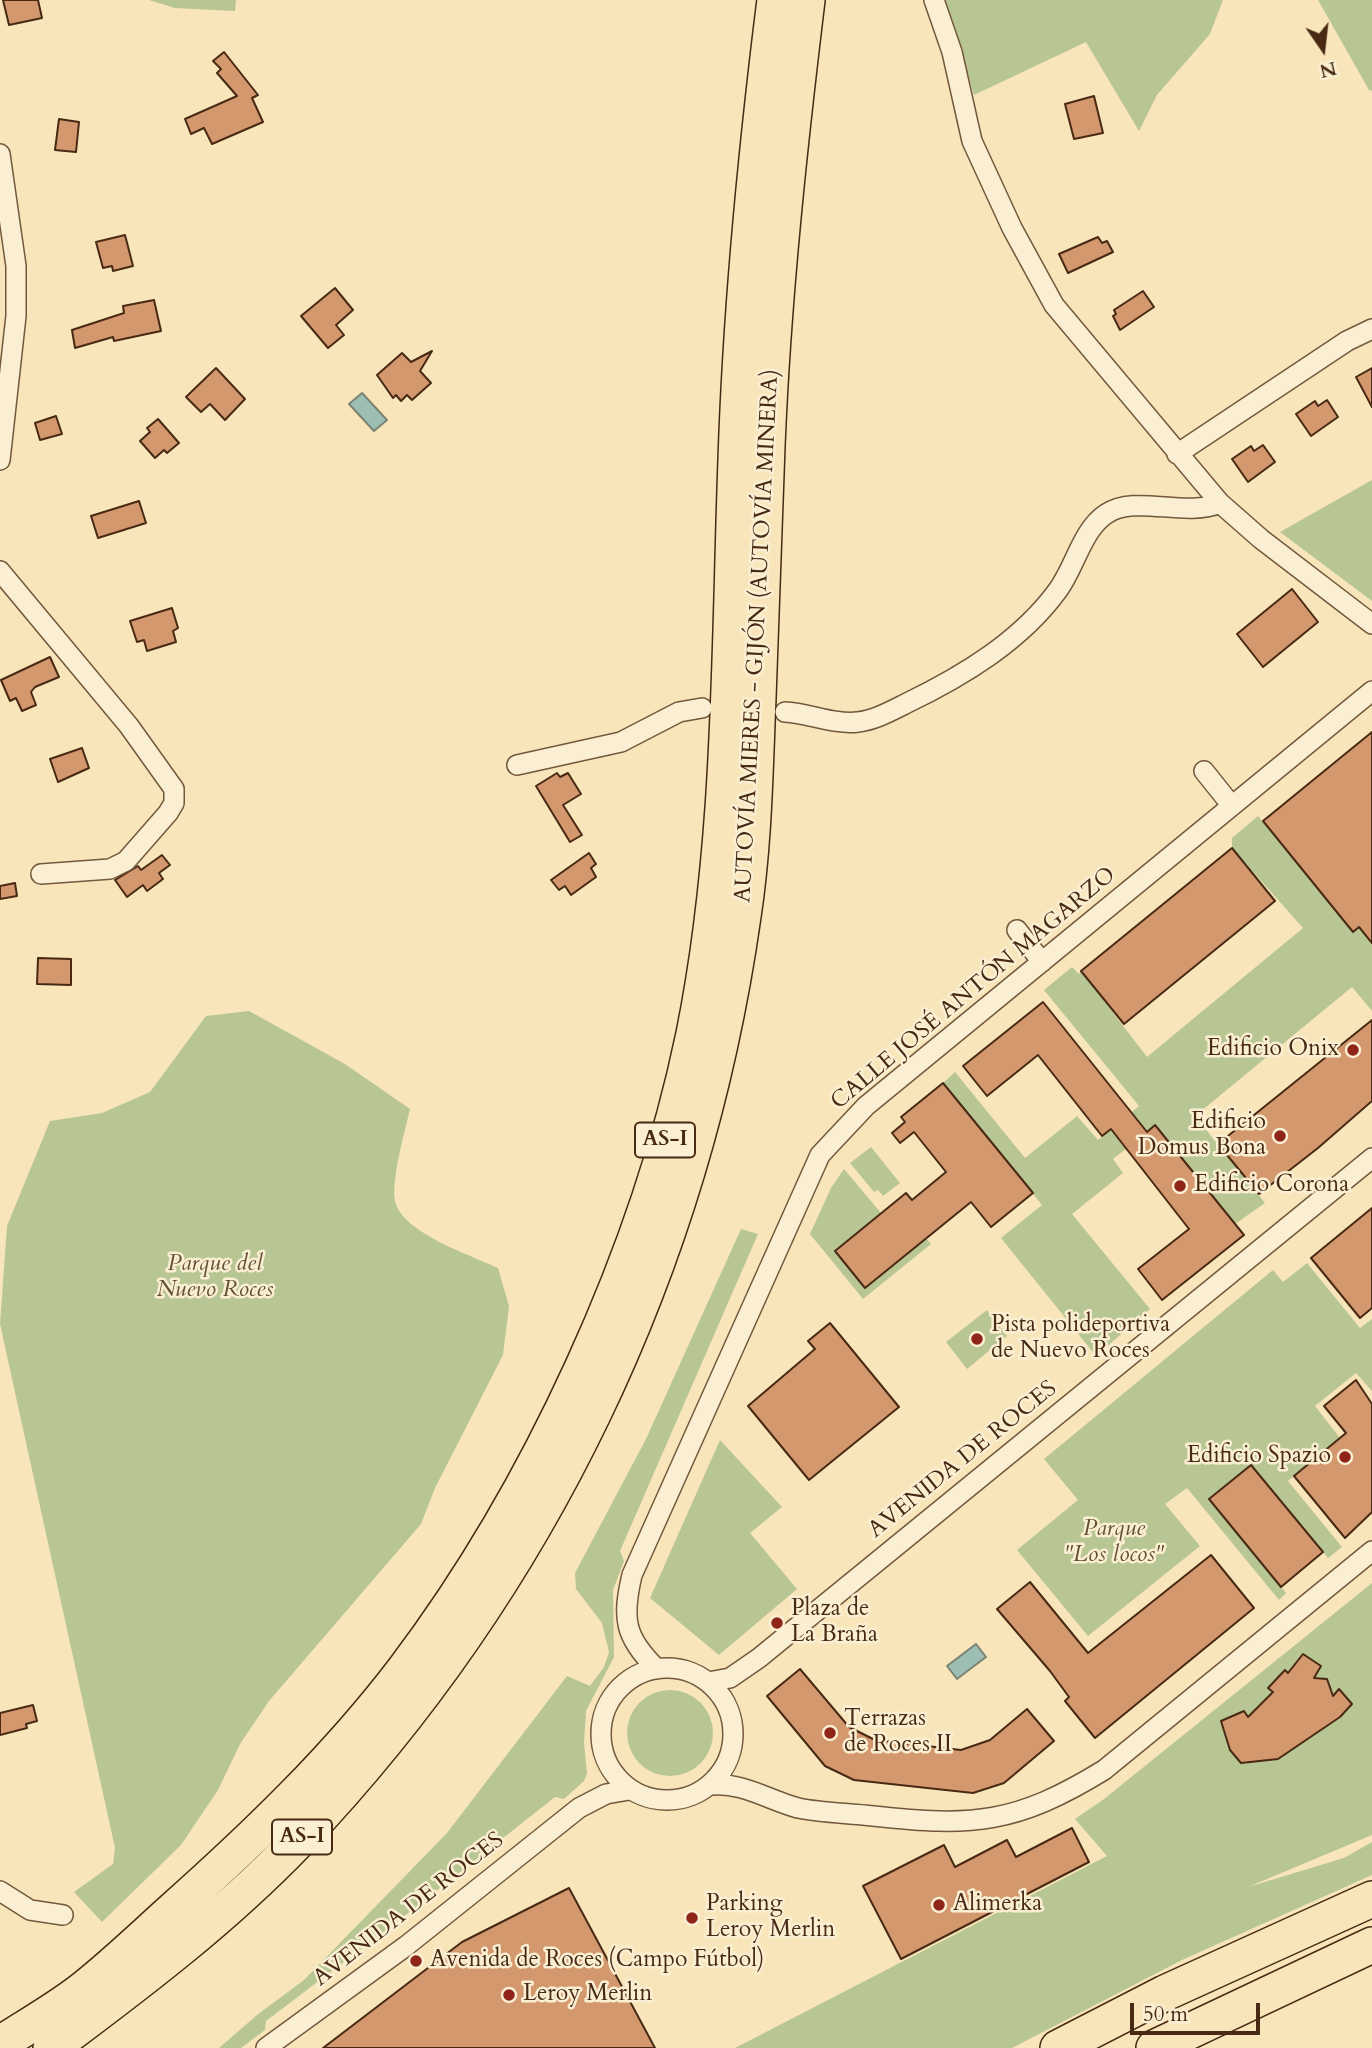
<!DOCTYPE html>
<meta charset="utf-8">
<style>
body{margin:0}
#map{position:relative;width:1372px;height:2048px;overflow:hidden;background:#f8e6ba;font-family:Cardo,serif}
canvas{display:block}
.north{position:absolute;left:1288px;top:14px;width:70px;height:70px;-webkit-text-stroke:5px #faefd2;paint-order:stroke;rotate:166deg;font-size:19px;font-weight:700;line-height:28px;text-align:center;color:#482913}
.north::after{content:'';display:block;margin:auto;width:24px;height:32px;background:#482913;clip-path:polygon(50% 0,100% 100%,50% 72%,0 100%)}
.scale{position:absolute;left:1130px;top:2003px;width:130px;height:32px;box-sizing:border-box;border:4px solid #482913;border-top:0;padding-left:9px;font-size:21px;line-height:24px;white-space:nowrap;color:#482913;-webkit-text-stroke:5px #faefd2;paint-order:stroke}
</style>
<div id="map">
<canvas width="1372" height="2048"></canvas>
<div class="north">N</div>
<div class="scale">50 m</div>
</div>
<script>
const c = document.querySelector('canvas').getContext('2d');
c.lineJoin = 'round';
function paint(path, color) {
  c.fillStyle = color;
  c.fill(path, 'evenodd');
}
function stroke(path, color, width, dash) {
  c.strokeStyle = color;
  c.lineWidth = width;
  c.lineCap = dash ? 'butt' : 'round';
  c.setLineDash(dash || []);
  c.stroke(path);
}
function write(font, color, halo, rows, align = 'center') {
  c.font = font + ' Cardo,serif';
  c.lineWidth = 5;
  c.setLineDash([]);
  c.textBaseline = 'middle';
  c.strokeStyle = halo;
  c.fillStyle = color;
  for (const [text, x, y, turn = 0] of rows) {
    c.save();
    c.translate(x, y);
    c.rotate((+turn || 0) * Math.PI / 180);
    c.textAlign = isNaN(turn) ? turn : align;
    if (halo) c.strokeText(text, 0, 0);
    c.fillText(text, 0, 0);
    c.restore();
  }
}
const green = new Path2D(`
 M 149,0 L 236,0 L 235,11 L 175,8 Z
 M 945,0 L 1223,0 L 1210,34 L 1157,95 L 1139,131 L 1086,42 L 974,95 Z
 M 1318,0 L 1372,0 L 1372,91 L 1369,90 Z
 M 1372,480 L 1372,601 L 1280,532 Z
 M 1258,816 L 1352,931 L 1372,916 L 1372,1011 L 1352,987 L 1195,1116 L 1265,1203 L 1235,1224 L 1155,1126 L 1113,1159 L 1123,1173 L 1072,1214 L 1150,1309 L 1096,1356 L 1001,1238 L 1042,1205 L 943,1083 L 955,1072 L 1025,1158 L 1077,1116 L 1098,1140 L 1139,1106 L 1044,990 L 1072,967 L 1079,974 L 1081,971 L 1147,1057 L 1303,928 L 1232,848 L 1232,838 Z
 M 249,1011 L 345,1064 L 410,1109 C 405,1131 391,1180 395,1201 C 402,1233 471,1255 498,1268 L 509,1306 L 503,1355 L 435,1488 L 421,1524 L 269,1701 L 240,1744 L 218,1790 L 181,1845 L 102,1922 L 74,1892 L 113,1864 L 115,1848 L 0,1324 L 7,1226 L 50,1121 L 102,1113 L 150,1092 L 206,1016 Z
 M 871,1147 L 900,1183 L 883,1196 L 878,1190 L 874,1192 L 850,1163 Z
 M 844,1169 L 881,1213 L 835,1251 L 865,1288 L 926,1238 L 931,1244 L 863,1299 L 810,1234 L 831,1188 Z
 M 741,1229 L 758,1234 L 620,1551 L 624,1561 L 613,1590 L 614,1657 L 586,1711 L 584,1743 L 587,1773 L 584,1781 L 564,1799 L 555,1797 L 407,1914 L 266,2021 L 265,2030 L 241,2048 L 219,2048 L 257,2015 L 304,1980 L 447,1833 L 567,1676 L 590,1686 L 604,1667 L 609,1652 L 602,1623 L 576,1589 L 575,1573 L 646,1439 Z
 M 1307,1263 L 1360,1328 L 1372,1319 L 1372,1391 L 1356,1373 L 1315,1406 L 1340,1438 L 1288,1481 L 1342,1547 L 1328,1558 L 1252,1465 L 1210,1499 L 1286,1593 L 1279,1600 L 1187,1488 L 1165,1504 L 1200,1546 L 1088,1636 L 1017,1550 L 1078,1500 L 1044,1459 L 1273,1270 L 1283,1282 Z
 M 987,1310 L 1007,1336 L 967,1369 L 946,1342 Z
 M 720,1440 L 782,1507 L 750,1533 L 797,1589 L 719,1655 L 650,1598 Z
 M 1372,1583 L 1372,1835 L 1248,1887 L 1344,1858 L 1372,1842 L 1372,1875 L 1182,1960 L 1012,2048 L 735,2048 L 1107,1856 L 1075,1819 L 1104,1799 Z
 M627 1733a43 43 0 1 1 86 0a43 43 0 1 1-86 0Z`);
const water = new Path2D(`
 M 362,393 L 387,420 L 374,431 L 349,404 Z
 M 976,1644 L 986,1657 L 957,1679 L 947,1666 Z`);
const building = new Path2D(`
 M 3,0 L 38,0 L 42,18 L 9,25 Z
 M 224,52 L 258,95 L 252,98 L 263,122 L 212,144 L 204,128 L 191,134 L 185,119 L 237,96 L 217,73 L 221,69 L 213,61 Z
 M 1094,96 L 1103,133 L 1074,139 L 1065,104 Z
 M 59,119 L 79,122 L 76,152 L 55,150 Z
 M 125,235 L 133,266 L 113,271 L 112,266 L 103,268 L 96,242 Z
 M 1098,237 L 1102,243 L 1107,241 L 1113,252 L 1068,273 L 1059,254 Z
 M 335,288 L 353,310 L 336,325 L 344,335 L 328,348 L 301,316 Z
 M 1143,291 L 1154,307 L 1120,330 L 1113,316 L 1116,314 L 1114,310 Z
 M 154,300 L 161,331 L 114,341 L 113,337 L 75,348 L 72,330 L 124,313 L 123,306 Z
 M 432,351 L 420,371 L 431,383 L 412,400 L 407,395 L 401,401 L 396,395 L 393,398 L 377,375 L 402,353 L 411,362 Z
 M 216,368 L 245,399 L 225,420 L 210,404 L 201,412 L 186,397 Z
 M 1372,368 L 1372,407 L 1356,377 Z
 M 1327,400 L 1338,417 L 1311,436 L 1296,414 L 1315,401 L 1318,406 Z
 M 56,416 L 62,434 L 40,440 L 35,423 Z
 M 158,419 L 179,443 L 167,453 L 164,450 L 155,458 L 140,441 L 150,432 L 147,428 Z
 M 1263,445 L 1275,462 L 1248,482 L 1232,459 L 1251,446 L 1254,451 Z
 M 139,501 L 146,523 L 98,538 L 91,516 Z
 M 1292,589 L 1318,622 L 1263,667 L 1237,634 Z
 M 172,608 L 178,628 L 173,631 L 176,642 L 147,651 L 144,640 L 137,642 L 130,621 Z
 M 50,657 L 59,677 L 35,687 L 31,692 L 36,705 L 22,711 L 16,698 L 10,701 L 1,680 Z
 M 1372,732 L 1372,943 L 1359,927 L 1353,932 L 1263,821 Z
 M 82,748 L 89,768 L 58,782 L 50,759 Z
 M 557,773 L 560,777 L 568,773 L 581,794 L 563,805 L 582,835 L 570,842 L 536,786 Z
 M 1232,848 L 1275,901 L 1124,1024 L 1081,971 Z
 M 589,853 L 596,864 L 591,868 L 596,877 L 571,895 L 565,886 L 559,890 L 551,880 Z
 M 162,855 L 170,865 L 159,873 L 163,879 L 147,891 L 143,885 L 127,897 L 115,880 L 138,866 L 141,870 Z
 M 15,883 L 17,896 L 0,899 L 0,886 Z
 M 38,958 L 71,959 L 71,985 L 37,984 Z
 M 1043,1002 L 1147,1132 L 1155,1125 L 1244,1235 L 1162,1300 L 1138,1269 L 1189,1229 L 1111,1129 L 1102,1136 L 1038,1055 L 987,1096 L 963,1066 Z
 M 1372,1020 L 1372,1101 L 1318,1148 L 1259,1194 L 1218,1144 Z
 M 943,1083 L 1033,1193 L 991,1227 L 971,1202 L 865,1288 L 835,1251 L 906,1193 L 912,1200 L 946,1172 L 914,1132 L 900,1143 L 892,1133 L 905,1122 L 901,1117 Z
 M 1372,1208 L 1372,1308 L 1360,1318 L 1311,1258 Z
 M 830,1323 L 899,1407 L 809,1480 L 748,1406 L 815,1349 L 808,1341 Z
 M 1356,1380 L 1372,1404 L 1372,1512 L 1345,1538 L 1294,1476 L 1346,1433 L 1324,1406 Z
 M 1251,1465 L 1323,1552 L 1281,1587 L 1209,1499 Z
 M 1211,1555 L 1254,1608 L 1095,1738 L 1065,1701 L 1069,1697 L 1050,1671 L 997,1609 L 1030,1582 L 1088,1653 Z
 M 1303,1654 L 1321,1666 L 1314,1678 L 1327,1679 L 1333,1696 L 1339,1689 L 1352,1704 L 1340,1717 L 1278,1759 L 1241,1763 L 1230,1750 L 1221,1721 L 1244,1711 L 1248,1717 L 1273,1692 L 1268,1688 L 1285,1670 L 1288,1673 Z
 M 800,1669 L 849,1727 L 875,1740 L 961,1750 L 990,1740 L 1027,1709 L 1054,1741 L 1004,1783 L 973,1793 L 854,1780 L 825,1766 L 767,1696 Z
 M 33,1705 L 37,1721 L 26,1724 L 27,1728 L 0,1735 L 0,1713 Z
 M 1072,1828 L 1089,1862 L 901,1959 L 863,1886 L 944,1845 L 955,1867 L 1007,1840 L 1016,1857 Z
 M 569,1888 L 655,2048 L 323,2048 L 462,1942 Z`);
const minor = new Path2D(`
 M 934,0 L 952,52 L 972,141 L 1012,228 L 1054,305 L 1220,503 L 1261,539 L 1372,624
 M 0,154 L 16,266 L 16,316 L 0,460
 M 1177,454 L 1347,341 L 1372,329
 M 0,571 L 129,726 L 174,789 L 174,803 L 168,813 L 126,861 L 110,869 L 41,874
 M 785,712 C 809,713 834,725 858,722 C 875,720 891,711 907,703 C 963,676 1021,641 1058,590 C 1075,567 1082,530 1106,514 C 1136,494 1184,518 1220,503
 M 517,765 L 621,742 L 679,712 L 702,708
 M 1204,771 L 1232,806
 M 1017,930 L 1042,962
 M601 1734a66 66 0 1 1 132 0a66 66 0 1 1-132 0Z
 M 657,1669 C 624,1637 622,1618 632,1575 L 820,1155 L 866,1106 L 1372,691
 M 708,1682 L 730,1678 L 759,1658 L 1372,1158
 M 711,1785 C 743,1782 768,1800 798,1808 C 822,1813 849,1813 873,1816 C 973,1827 1016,1824 1104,1770 L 1372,1551
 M 0,1891 L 30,1910 L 63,1915
 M 266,2048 L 406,1946 L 579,1808 L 606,1794 L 629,1790`);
const motorway = new Path2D(`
 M 0,2044 C 29,2025 60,2008 86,1987 C 116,1963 144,1936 173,1910 C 256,1836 336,1759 404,1670 C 539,1492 649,1252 694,1034 C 732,846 729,650 736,460 C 741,306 756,152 775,0
 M 51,2048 C 137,1984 223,1919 297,1842 C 542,1584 693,1267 743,916 C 754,844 755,771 758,698 C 761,614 764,530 767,446 C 773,297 789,148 807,0
 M 1058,2048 L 1165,1993 L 1372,1899
 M 1154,2048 L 1372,1945`);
const markers = [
 [1353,1050,7,"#8f2418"],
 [1280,1136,7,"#8f2418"],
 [1180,1186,7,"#8f2418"],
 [977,1339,7,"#8f2418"],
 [1345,1457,7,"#8f2418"],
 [777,1623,7,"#8f2418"],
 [830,1733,7,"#8f2418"],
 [939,1905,7,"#8f2418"],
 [692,1918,7,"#8f2418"],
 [416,1961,7,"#8f2418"],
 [509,1995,7,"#8f2418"]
];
const shields = [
 [665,1140,60],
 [302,1837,60]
];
const shieldNames = [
 ["AS-I",665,1140],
 ["AS-I",302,1837]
];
const streetNames = [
 ["AUTOVÍA MIERES - GIJÓN (AUTOVÍA MINERA)",758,636,-87],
 ["CALLE JOSÉ ANTÓN MAGARZO",974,989,-40],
 ["AVENIDA DE ROCES",963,1460,-39],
 ["AVENIDA DE ROCES",409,1910,-38]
];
const poiNames = [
 ["Edificio Onix",1339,1050,"right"],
 ["Edificio",1266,1123,"right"],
 ["Domus Bona",1266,1149,"right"],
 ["Edificio Corona",1194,1186],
 ["Pista polideportiva",991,1326],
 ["de Nuevo Roces",991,1352],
 ["Edificio Spazio",1331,1457,"right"],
 ["Plaza de",791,1610],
 ["La Braña",791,1636],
 ["Terrazas",844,1720],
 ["de Roces II",844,1746],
 ["Parking",706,1905],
 ["Leroy Merlin",706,1931],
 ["Alimerka",953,1905],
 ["Avenida de Roces (Campo Fútbol)",430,1961],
 ["Leroy Merlin",523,1995]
];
const parkNames = [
 ["Parque del",215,1265],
 ["Nuevo Roces",215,1291],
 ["Parque",1114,1530],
 ["\"Los locos\"",1114,1556]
];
paint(green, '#b8c694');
paint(water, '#9dbfb3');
stroke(water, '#7b8373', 2);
paint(building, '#d4986f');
stroke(building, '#482913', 2);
stroke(minor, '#74583d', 22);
stroke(motorway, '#482913', 38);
stroke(minor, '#faefd2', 19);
stroke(motorway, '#f8e6ba', 35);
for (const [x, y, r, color] of markers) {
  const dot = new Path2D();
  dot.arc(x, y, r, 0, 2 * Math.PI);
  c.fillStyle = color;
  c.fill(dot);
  stroke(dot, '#faefd2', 2.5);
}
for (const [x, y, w] of shields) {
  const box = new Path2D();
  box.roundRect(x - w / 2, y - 17.5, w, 35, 5);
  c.fillStyle = '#faefd2';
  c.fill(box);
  stroke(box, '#482913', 2);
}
write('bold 21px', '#482913', null, shieldNames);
write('23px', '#482913', '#faefd2', streetNames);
write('23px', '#482913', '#faefd2', poiNames, 'left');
write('italic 23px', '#645033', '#faefd2', parkNames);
</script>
